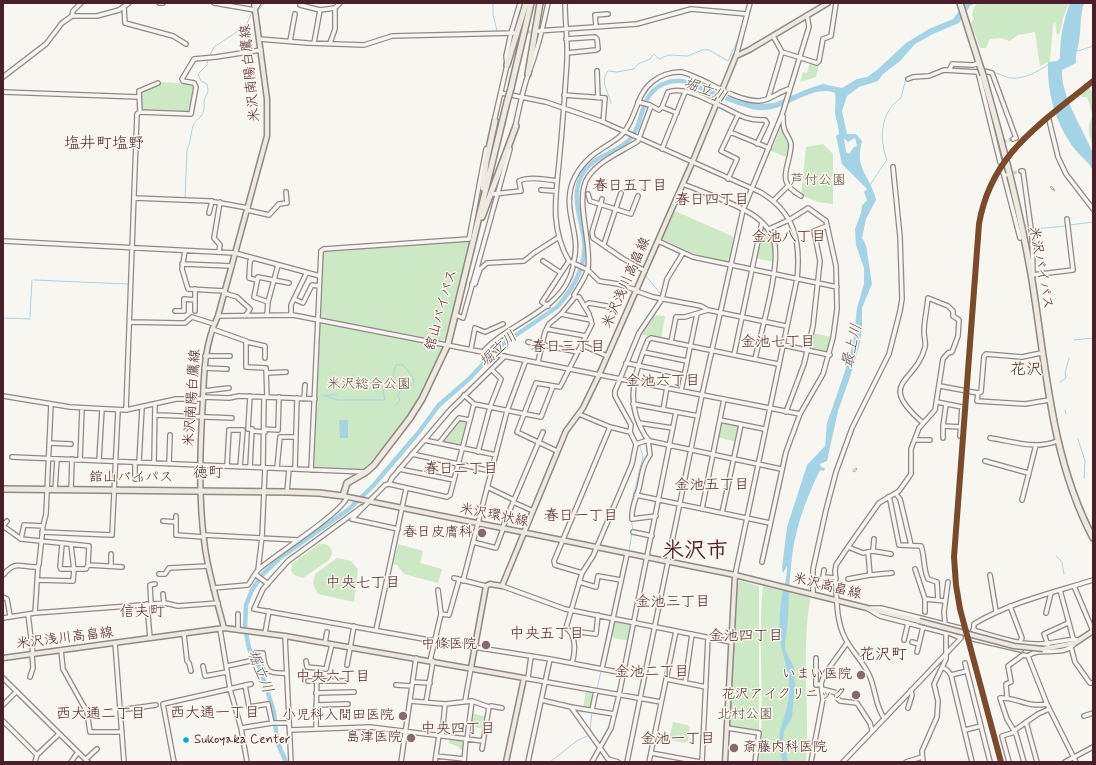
<!DOCTYPE html>
<meta charset="utf-8">
<style>
body{margin:0}
#map{position:relative;width:1096px;height:765px;overflow:hidden;background:#f8f6f0;font-family:Mynerve,sans-serif}
canvas{display:block}
.frame{position:absolute;inset:0;border:4px solid #4a1f2b;pointer-events:none}
</style>
<div id="map">
<canvas width="1096" height="765"></canvas>
<div class="frame"></div>
</div>
<script>
const c = document.querySelector('canvas').getContext('2d');
c.lineJoin = 'round';
function paint(path, color) {
  c.fillStyle = color;
  c.fill(path, 'evenodd');
}
function stroke(path, color, width, dash) {
  c.strokeStyle = color;
  c.lineWidth = width;
  c.lineCap = dash ? 'butt' : 'round';
  c.setLineDash(dash || []);
  c.stroke(path);
}
function write(font, color, halo, rows, align = 'center') {
  c.font = font + ' Mynerve,"Klee One",sans-serif';
  c.lineWidth = 3;
  c.setLineDash([]);
  c.textBaseline = 'middle';
  c.strokeStyle = halo;
  c.fillStyle = color;
  for (const [text, x, y, turn = 0] of rows) {
    c.save();
    c.translate(x, y);
    c.rotate((+turn || 0) * Math.PI / 180);
    c.textAlign = isNaN(turn) ? turn : align;
    if (halo) c.strokeText(text, 0, 0);
    c.fillText(text, 0, 0);
    c.restore();
  }
}
const green = new Path2D(`
 M 978,3 L 1069,3 L 1063,18 L 1060,33 L 1057,35 L 1055,22 L 1053,25 L 1050,61 L 1040,66 L 1035,32 L 1018,35 L 1010,41 L 1000,38 L 990,39 L 986,48 L 980,48 L 971,23 L 974,19 L 972,15 L 974,7 Z
 M 810,62 L 819,64 L 816,77 L 800,82 L 803,72 L 807,73 Z
 M 161,82 L 193,84 L 195,86 L 190,114 L 142,111 L 140,109 L 140,92 Z
 M 1089,87 L 1093,94 L 1093,147 L 1089,134 L 1089,124 L 1093,116 L 1087,97 L 1082,97 L 1080,94 Z
 M 781,127 L 783,128 L 784,135 L 789,141 L 786,157 L 771,151 Z
 M 823,144 L 833,154 L 833,204 L 818,202 L 801,195 L 806,147 Z
 M 675,211 L 734,237 L 729,261 L 727,262 L 695,254 L 662,239 Z
 M 764,226 C 773,238 774,248 774,262 L 755,258 L 761,227 Z
 M 471,241 L 446,339 L 441,341 L 320,318 L 322,252 L 324,250 Z
 M 652,315 L 665,316 L 661,339 L 640,334 Z
 M 319,322 L 440,346 L 442,350 L 410,417 L 363,470 L 313,469 Z
 M 812,333 L 832,337 L 828,354 L 809,349 Z
 M 460,419 L 468,422 L 461,446 L 441,442 Z
 M 720,421 L 740,426 L 737,442 L 717,437 Z
 M 319,544 C 327,543 332,546 332,554 L 329,560 L 303,578 L 294,575 L 291,571 L 292,564 Z
 M 398,544 L 423,551 L 420,563 L 442,569 L 438,583 L 404,574 L 397,565 L 393,564 Z
 M 337,558 L 351,561 L 358,569 L 354,602 L 318,594 L 313,584 L 315,574 Z
 M 741,581 L 759,586 L 759,732 L 729,727 L 735,584 Z
 M 763,586 L 809,597 L 810,600 C 801,654 810,708 806,762 L 759,762 C 766,703 757,645 763,586 Z
 M 614,619 L 633,624 L 629,641 L 610,637 Z
 M 586,691 L 595,693 L 591,709 L 583,708 Z
 M 471,713 L 487,717 L 485,729 L 469,726 Z
 M 673,722 L 688,725 L 690,727 L 688,741 L 685,743 L 669,740 Z
 M 449,738 L 464,740 L 464,750 L 459,749 L 459,747 L 449,743 Z`);
const water = new Path2D(`
 M 965,3 L 975,3 L 970,6 L 959,23 L 933,34 L 915,44 L 900,61 L 883,74 L 878,81 L 859,87 L 847,96 L 842,111 L 847,134 L 856,134 L 862,141 C 854,170 870,174 876,200 L 866,219 L 862,238 L 866,245 L 872,284 L 862,308 L 862,327 L 860,343 L 850,377 L 838,411 L 827,461 L 820,464 L 821,467 L 825,468 L 824,471 L 820,470 C 805,501 794,531 791,566 C 788,591 790,617 785,642 L 785,650 L 794,667 L 795,684 L 792,717 L 784,731 L 783,741 L 788,762 L 783,762 C 772,730 787,723 789,693 C 791,672 780,653 780,633 C 779,621 780,607 782,596 C 785,585 787,577 787,566 L 783,573 L 782,568 L 787,527 L 807,465 L 825,446 L 827,423 L 843,377 L 853,344 L 857,308 L 864,284 L 864,268 L 856,245 L 855,229 L 861,213 L 862,206 L 867,200 L 864,192 L 867,189 L 842,164 L 836,136 L 839,134 C 839,127 836,120 835,113 C 835,106 836,100 835,93 C 813,83 784,113 758,110 C 752,110 746,107 740,105 L 774,103 L 810,88 L 823,84 L 842,88 L 857,79 L 867,77 L 877,70 L 906,43 L 929,29 L 953,19 ZM 844,138 L 848,142 L 855,138 L 857,146 L 854,147 L 849,154 L 846,152 Z
 M 1070,3 L 1084,3 C 1080,16 1081,28 1079,41 C 1078,50 1075,54 1076,63 L 1062,70 C 1061,97 1082,127 1092,151 C 1094,156 1093,165 1093,170 C 1088,161 1079,155 1073,147 C 1055,122 1047,93 1048,62 L 1057,61 L 1060,58 C 1060,38 1063,22 1070,3 Z
 M 339,420 L 348,420 L 348,438 L 340,438 Z`);
const stream = new Path2D(`
 M 493,3 L 493,14 L 497,31
 M 257,11 L 265,3
 M 746,12 L 748,3
 M 1075,52 L 1093,46
 M 209,57 L 214,47 L 246,26 L 252,12 L 254,11
 M 953,68 L 979,70
 M 992,72 C 999,73 1004,77 1010,78 C 1023,80 1039,71 1049,64
 M 932,73 L 942,68 L 949,68
 M 611,103 C 609,92 599,82 608,71 L 617,72 L 634,69 L 638,64 L 650,59 L 654,54 L 659,59 L 669,55 L 688,56 L 702,50 L 709,50 L 728,61 L 738,39 L 745,15
 M 870,185 C 876,176 881,168 887,160 C 879,139 880,112 901,98 L 906,78 L 911,76
 M 182,198 L 185,198 L 187,149 C 190,146 191,132 193,126 C 195,120 198,120 201,116 C 205,111 204,107 204,102 C 205,93 210,96 207,84 L 201,81 L 198,74 L 206,66 L 208,60
 M 1070,225 L 1093,222
 M 1032,229 L 1067,226
 M 617,257 L 643,273
 M 645,275 L 661,294
 M 34,280 L 129,284
 M 30,317 L 32,280
 M 3,318 L 30,319
 M 1074,340 L 1093,338
 M 623,367 L 637,333
 M 1060,382 L 1066,378 L 1065,373 L 1069,358
 M 322,395 L 338,400 L 385,400 L 383,391 L 391,382 L 396,365 L 403,365 L 413,377 L 414,382 L 410,387 L 400,391 L 398,395 L 400,400 L 396,405
 M 327,395 L 336,395
 M 618,406 L 625,418
 M 1065,410 L 1066,414
 M 632,430 L 637,441
 M 1078,439 L 1085,461 L 1084,478
 M 631,506 L 643,456 L 639,444
 M 631,519 L 633,530
 M 629,552 L 632,533
 M 1056,556 L 1062,562 L 1064,574
 M 597,689 L 601,671
 M 590,730 L 592,712
 M 550,762 L 578,740 L 588,736 L 589,733`);
const river = new Path2D(`
 M 286,762 L 277,741 L 274,712 L 267,690 L 259,666 L 251,654 L 248,644 L 245,626 L 246,605 L 252,590 L 263,574 L 280,558 L 349,509 L 373,486 L 419,432 L 439,405 L 469,379 L 500,346 L 557,307 C 574,288 587,265 584,239 C 581,219 572,199 580,179 C 589,156 614,155 629,140 C 646,122 637,97 663,84 C 670,81 675,80 683,81 L 736,102 L 754,106`);
const minorTunnel = new Path2D(`
 M 516,33 L 537,31
 M 998,143 L 1013,139
 M 1008,174 L 1021,171
 M 480,194 L 493,194`);
const minor = new Path2D(`
 M 159,3 L 163,3
 M 214,3 L 255,10
 M 565,3 C 565,22 568,42 567,61 C 565,91 563,121 560,152 C 557,191 548,225 569,261 L 588,270 L 599,281 L 618,284 L 636,290
 M 300,5 L 320,10 L 335,8
 M 124,7 L 125,23 L 173,36 L 186,44
 M 255,9 L 259,3
 M 72,16 L 73,11 L 81,3
 M 596,26 L 595,15 L 608,14
 M 537,31 L 637,24 L 691,9 L 747,14
 M 773,36 L 782,52 L 817,63 L 819,61 L 823,39 L 831,36 L 836,3
 M 259,39 L 308,43 L 364,45 L 392,36 L 514,33
 M 566,39 L 595,37 L 597,39 L 598,49 L 596,50 L 567,53
 M 290,41 L 295,14
 M 314,43 L 320,10
 M 330,43 L 335,29 L 335,8 L 340,3
 M 736,56 L 750,3
 M 950,69 L 952,64 L 973,65 L 979,63
 M 597,71 L 598,98
 M 984,71 L 992,73 L 1016,138 L 1013,139
 M 3,77 L 46,44 L 62,23 L 72,16 L 97,16 L 119,10 L 129,3
 M 908,79 L 913,77 L 929,76 L 944,70 L 978,72 L 1000,162
 M 158,83 L 139,91 L 140,112 L 191,114 L 196,87 L 194,83 L 183,81 L 182,79 L 194,59 L 216,57 L 261,50
 M 3,92 L 139,97
 M 501,93 L 546,102 L 601,121 L 760,192 C 795,212 801,242 797,279 L 735,575
 M 564,95 L 605,98 L 603,122
 M 768,99 L 782,52
 M 638,102 L 650,105 L 659,110 L 662,107 L 677,113
 M 717,104 C 735,112 744,121 765,120 L 767,123 L 757,144
 M 662,107 L 668,92 C 683,86 703,98 717,104
 M 783,116 C 783,120 783,124 784,128 C 785,134 791,139 791,145 C 790,168 774,181 801,196
 M 1049,120 L 1058,157 L 1066,174 L 1093,209
 M 494,122 L 507,65 L 506,56 L 511,33 L 520,3
 M 515,127 C 519,110 522,92 528,75 C 537,52 543,28 548,3
 M 730,132 L 769,148
 M 662,149 L 685,92
 M 1002,169 L 1004,176
 M 1021,171 L 1023,171 L 1032,236 L 1033,274
 M 1006,175 L 1004,176 L 1020,238
 M 728,179 L 737,159 L 721,151 L 738,115
 M 683,184 C 705,193 738,204 756,217 C 764,223 771,231 774,241 C 781,265 761,332 755,359
 M 541,190 L 555,191
 M 493,194 L 521,191 L 519,181 C 528,176 546,179 557,181
 M 588,194 L 590,201 L 631,214 L 638,196
 M 134,198 L 209,201 L 248,208
 M 602,199 L 592,232 L 593,238 L 622,258 L 645,271
 M 773,201 L 788,186
 M 247,210 L 269,215 L 279,204 L 287,203 L 286,192
 M 209,213 L 212,201
 M 3,241 L 235,253 L 320,276
 M 658,241 L 693,257 L 837,287
 M 604,244 L 621,193
 M 185,251 L 182,269 L 188,289 L 225,291
 M 219,252 L 220,245 L 214,238 L 220,202
 M 253,258 L 250,261 L 249,278 L 257,280
 M 543,261 L 561,273
 M 182,264 L 232,266
 M 573,264 C 582,236 564,215 571,187 C 575,172 587,158 600,150 C 608,144 618,140 624,132 C 637,116 636,95 652,82 C 659,76 670,72 680,72 C 686,72 694,77 700,79 C 717,87 739,101 759,101 C 771,100 778,92 789,89
 M 1032,275 L 1073,270 L 1067,219
 M 472,284 L 475,284 L 480,269 L 487,263 L 524,261 L 534,253 L 559,237
 M 636,291 L 653,297 L 701,306 L 708,310 L 786,326
 M 224,293 L 237,297 L 250,309 L 246,315
 M 575,297 L 574,295 C 578,288 586,277 588,268 C 592,243 574,198 588,177 C 600,160 621,152 638,141 L 651,106
 M 294,299 L 303,303 L 312,285 L 319,286
 M 268,302 L 254,297 L 258,277 L 289,283
 M 548,306 L 542,302 L 569,261
 M 584,306 L 589,303 L 607,306
 M 175,311 L 184,311 L 184,299 L 195,300
 M 195,311 L 195,289
 M 267,314 L 268,302 L 278,265
 M 561,314 L 591,320
 M 291,315 L 291,305 L 306,274
 M 456,315 L 463,318 L 510,149
 M 218,316 L 293,315 L 800,414
 M 130,322 L 179,323 L 185,323 L 192,317 L 214,324
 M 212,329 L 246,341 L 246,367 L 266,368 L 267,397
 M 547,329 L 586,336
 M 247,342 L 265,346 L 265,358
 M 528,342 L 578,352
 M 671,342 L 676,317 L 685,317 L 708,310
 M 582,345 L 607,356
 M 783,345 L 830,355
 M 471,349 L 475,328 L 485,332 L 503,324
 M 483,352 C 510,321 564,311 573,267
 M 643,352 L 687,361
 M 1041,353 L 1022,357 L 986,354 L 984,356 L 981,392 L 978,393 L 977,401 L 1025,404 L 1049,400
 M 734,355 L 762,222
 M 205,356 L 230,356
 M 538,362 L 545,332 L 549,324 L 561,314 L 575,297 L 579,297 L 589,314 L 592,324 L 560,387 L 536,383 L 517,432 L 557,451
 M 626,363 L 684,375
 M 778,364 L 651,338 L 648,340 C 636,368 626,397 640,426 C 643,431 645,438 650,441 L 781,469
 M 204,368 L 227,369
 M 267,373 L 286,372
 M 940,386 L 978,393
 M 203,391 L 229,388
 M 681,391 L 697,314
 M 464,395 L 474,404 L 541,417 L 553,386
 M 3,396 L 70,407 L 126,410 L 176,399 L 203,399
 M 203,397 L 229,398 L 239,396 L 315,399
 M 304,399 L 305,385
 M 937,402 L 962,407 L 960,436
 M 633,404 L 698,416
 M 946,404 L 943,426 L 961,427
 M 126,410 L 137,114 L 140,112
 M 663,410 L 667,387
 M 786,412 L 804,364 L 813,326 L 820,261 L 814,231 L 827,226
 M 579,414 L 610,427 L 630,432
 M 156,415 L 232,418
 M 720,420 L 764,429
 M 639,423 L 673,428
 M 264,429 L 278,430 L 279,397
 M 252,431 L 265,432
 M 943,438 L 943,426
 M 990,438 C 1012,441 1036,450 1057,441
 M 424,440 L 496,455
 M 915,440 L 930,440
 M 49,443 L 71,444
 M 439,443 L 459,418 L 469,420
 M 636,444 L 648,440 L 650,455 C 642,465 642,476 639,488 C 636,499 631,507 632,519 L 656,516
 M 478,452 L 490,407 L 501,379 L 492,370
 M 412,454 L 491,471
 M 12,457 L 365,472
 M 80,460 L 82,408
 M 99,460 L 102,409
 M 985,461 L 1028,473
 M 135,462 L 135,479 L 140,479
 M 139,462 L 142,408
 M 154,463 L 155,404
 M 169,464 L 170,435
 M 227,466 L 229,430 L 243,430 L 240,467
 M 250,467 L 252,429 L 248,429 L 250,396
 M 263,468 L 264,397
 M 277,468 L 280,437 L 296,437
 M 295,469 L 297,398
 M 399,469 L 454,480
 M 311,470 L 321,251 L 324,249 L 469,239 L 486,149
 M 389,484 L 392,478 L 450,410 L 505,356
 M 487,487 L 514,500 L 502,529
 M 55,490 L 57,459
 M 71,490 L 72,459
 M 287,492 L 289,469
 M 896,494 L 900,499 L 911,545
 M 636,495 L 770,523
 M 888,497 L 890,500 L 899,545 L 921,546 C 925,556 923,569 928,579 L 937,582 L 938,600
 M 514,500 L 543,432
 M 1022,500 L 1036,445
 M 513,502 L 533,511
 M 362,507 L 288,561 L 263,589 L 254,609 L 435,641 L 550,659 L 623,673
 M 702,509 L 724,399
 M 722,513 L 741,425
 M 176,516 L 176,535 L 204,537
 M 352,519 L 385,485 L 389,484 L 447,497 L 450,495 L 474,404
 M 352,519 L 398,529
 M 163,521 L 176,522
 M 3,526 L 21,539 L 89,546 L 88,565
 M 3,526 L 7,521
 M 42,532 L 112,535 L 118,410
 M 633,532 L 652,536
 M 204,535 L 298,540
 M 21,539 L 24,525 L 43,526
 M 473,542 L 496,548 L 503,529
 M 62,544 L 60,567 L 61,569 L 86,569 L 88,565 L 122,567
 M 848,547 L 863,553 L 873,551 L 891,554
 M 873,551 L 874,539
 M 762,562 L 786,452 L 800,414 L 823,374 L 833,338 L 837,309 L 836,266 L 826,221 L 808,208 L 789,220 L 769,229
 M 111,566 L 111,554
 M 915,569 L 925,599 L 945,601
 M 258,570 L 262,537 L 265,468
 M 824,570 L 823,577 L 836,578
 M 582,573 L 555,565 L 554,561 L 610,427
 M 159,574 L 165,574 L 169,568 L 208,566
 M 255,574 L 268,584
 M 3,575 C 17,559 20,568 38,567 L 39,564 L 43,526 L 46,514 L 51,404
 M 870,575 L 892,573
 M 990,575 L 996,611
 M 454,578 L 486,586
 M 848,579 L 870,575 L 868,552
 M 38,580 L 73,581 L 74,570 L 71,545
 M 463,581 L 507,411 L 526,360
 M 579,582 L 596,587 L 598,576 L 621,580
 M 817,584 L 821,584 L 823,577
 M 502,586 L 565,609 L 731,642
 M 1074,586 L 1093,631
 M 213,588 L 248,585 C 252,580 254,574 259,569 C 275,555 343,512 347,497
 M 1060,590 L 1073,638
 M 163,594 L 164,603
 M 813,595 L 813,569 L 826,510 L 836,472 L 852,428 L 889,354 L 900,311 L 902,299 L 900,237 L 893,167
 M 3,597 L 7,599 L 10,616
 M 147,604 L 150,638
 M 151,604 L 150,585 L 155,584
 M 1010,606 L 1022,638 L 1019,643
 M 868,609 L 880,616 L 946,633 L 946,659 L 934,684 L 938,701 L 937,717 L 922,751 L 923,762
 M 925,612 L 925,599
 M 35,613 L 38,567
 M 1046,613 L 1051,593
 M 28,614 L 33,654
 M 238,614 L 238,629
 M 441,614 L 449,615 L 459,580
 M 3,618 L 35,613 L 129,606 L 165,603 L 178,606 L 218,603
 M 945,624 L 944,612 L 948,582
 M 220,629 L 230,689 L 241,728 L 247,762
 M 376,630 L 406,489
 M 973,630 C 994,636 1016,644 1037,644 C 1051,645 1070,637 1080,640
 M 571,631 L 596,634 L 598,615
 M 946,632 L 961,638
 M 265,633 L 269,611
 M 184,634 L 187,661 L 189,663 L 191,671
 M 285,636 L 291,762
 M 904,640 L 908,623
 M 912,642 L 919,644
 M 115,643 L 124,762
 M 325,643 L 327,632
 M 1048,645 L 1044,634 L 1068,623
 M 1071,647 L 1075,662 L 1090,683 L 1093,683
 M 61,650 L 63,669 L 87,712 L 90,732 L 122,732
 M 1021,650 L 973,639 L 974,624 C 1011,602 1052,593 1093,580
 M 917,652 L 923,627
 M 256,653 L 263,653 C 265,672 268,674 287,673
 M 1023,655 L 1028,656 C 1040,646 1064,658 1075,643
 M 1028,656 L 1047,704 L 1076,762
 M 816,658 L 816,685 L 821,684
 M 306,661 L 307,667 L 326,669 L 332,644
 M 430,661 L 441,614 L 438,590
 M 572,663 C 575,653 577,635 566,628 L 582,573 L 593,556 L 632,464 L 636,444 L 630,432 L 631,425 L 615,396 L 615,391 L 639,333 L 662,299 L 667,279 L 683,253
 M 965,663 L 967,671
 M 347,665 L 354,626
 M 203,666 L 205,676 L 227,672
 M 227,666 L 250,661
 M 942,667 L 947,670 L 951,675 L 972,762
 M 602,669 L 627,554
 M 951,675 L 967,671 L 990,762
 M 30,677 L 33,668 L 32,654
 M 3,678 L 88,762
 M 524,678 L 661,702
 M 528,678 L 531,656
 M 666,679 L 706,687
 M 308,681 L 345,681
 M 413,682 L 430,683
 M 685,683 L 692,634
 M 245,685 L 249,707 L 268,704 L 272,723
 M 396,685 L 412,686
 M 822,689 L 837,693 L 837,698 L 840,701 L 857,703 L 870,723 L 872,730
 M 316,693 L 354,692
 M 1007,697 L 1006,684 L 1011,682 L 1008,666 L 1023,655
 M 541,700 L 571,707 L 614,714
 M 410,701 L 445,704 L 472,701 L 489,707 L 491,706 L 502,708
 M 465,701 L 471,668
 M 426,702 L 433,661
 M 3,705 L 16,692
 M 316,705 L 348,704
 M 571,707 L 608,759 L 618,762
 M 908,708 L 912,695 L 911,690
 M 120,710 L 156,705
 M 592,710 L 596,691
 M 1084,716 L 1093,713
 M 884,718 C 875,705 876,691 870,677 C 864,662 852,652 845,638 C 835,619 837,592 835,571 L 836,565 L 848,547 L 879,503 L 899,491 L 911,474 L 911,449 L 919,428 L 935,410 L 943,359 L 948,353 L 952,352 L 958,336 L 959,320 L 953,316 L 953,311 L 948,306 L 928,298 C 927,309 924,321 924,332 C 924,337 926,342 925,347 C 916,384 875,381 923,423
 M 3,721 L 37,755
 M 1026,722 L 1037,762
 M 241,728 L 272,723 L 289,723
 M 727,728 L 759,733 L 755,762
 M 316,729 L 317,668
 M 290,730 L 370,727 L 483,741
 M 965,730 L 981,726
 M 1015,730 L 1038,714 L 1049,709
 M 442,736 L 445,704
 M 467,739 L 472,701
 M 482,749 L 489,707
 M 651,753 L 700,762
 M 436,756 L 464,759
 M 86,759 L 97,749
 M 35,762 L 37,755 L 59,734
 M 71,762 L 78,752
 M 174,762 L 163,704 L 251,684
 M 401,762 L 416,658
 M 435,762 L 439,735
 M 464,762 L 466,739
 M 528,762 L 550,659
 M 592,762 L 611,728 L 619,695 L 676,412
 M 627,762 L 702,395 L 743,210 L 782,115 L 809,27 L 807,15
 M 649,762 L 676,631
 M 702,762 L 708,638
 M 811,762 L 823,699 L 821,684 L 824,675 L 847,643
 M 843,762 L 961,638 L 960,628 L 881,608 L 871,608
 M 906,762 L 922,757
 M 1009,762 L 1002,736 L 1015,732
 M 1024,762 L 1016,734 L 1007,719 L 1000,698 C 1018,697 1026,708 1047,704
 M 1065,762 L 1093,747`);
const major = new Path2D(`
 M 343,496 L 735,575 L 919,621
 M 224,628 C 217,601 209,575 205,548 C 198,498 200,449 203,399 C 204,369 205,343 218,316 L 267,136 L 267,99 L 254,3
 M 1043,649 L 1075,643 L 1093,631
 M 3,658 L 224,628 L 285,636 L 524,678 L 506,762
 M 471,668 L 486,586 L 490,584 L 502,586 L 566,431 L 583,408 L 599,375 L 692,163 L 736,56 L 749,50 L 828,3
 M 725,762 L 735,575`);
const highway = new Path2D(`
 M 960,3 L 980,66
 M 507,65 L 526,3
 M 528,74 L 540,3
 M 983,75 C 1002,141 1019,206 1031,274 C 1046,364 1050,456 1093,538
 M 511,88 L 531,3
 M 483,188 L 486,162 L 495,121
 M 482,217 L 516,126
 M 3,489 L 287,492 L 319,493 L 343,496 L 347,483 L 366,472 L 374,465 L 410,418 L 422,399 L 448,344 L 507,102`);
const rail = new Path2D(`
 M 1051,187 L 1054,190
 M 854,471 L 856,469`);
const majorBridge = new Path2D(`
 M 919,621 L 1014,646 L 1043,649`);
const highwayBridge = new Path2D(`
 M 980,66 L 983,75
 M 507,102 L 511,88`);
const rail1 = new Path2D(`
 M 1001,762 L 960,609 L 956,585 L 954,557 L 979,224 C 991,153 1041,124 1093,81`);
const markers = [
 [482,533,5,"#876a70"],
 [486,645,5,"#876a70"],
 [861,675,5,"#876a70"],
 [856,695,5,"#876a70"],
 [403,716,5,"#876a70"],
 [411,738,5,"#876a70"],
 [186,740,3.5,"#00a9ce"],
 [734,748,5,"#876a70"]
];
const busNames = [
 ["Sukoyaka Center",194,740]
];
const streetNames = [
 ["米沢南陽白鷹線",251,73,-96],
 ["米沢バイパス",1040,268,80],
 ["米沢浅川高畠線",627,283,-66],
 ["舘山バイパス",442,310,-74],
 ["米沢南陽白鷹線",193,398,-86],
 ["舘山バイパス",131,478],
 ["米沢環状線",494,516,11],
 ["米沢高畠線",827,587,14],
 ["米沢浅川高畠線",65,639,-7]
];
const parkNames = [
 ["芦付公園",818,181],
 ["米沢総合公園",369,385],
 ["北村公園",745,715]
];
const poiNames = [
 ["春日皮膚科",473,533],
 ["中條医院",477,645],
 ["いまい医院",852,675],
 ["花沢アイクリニック",847,695],
 ["小児科入間田医院",394,716],
 ["島津医院",402,738],
 ["斎藤内科医院",743,748,"left"]
];
const waterNames = [
 ["堀立川",705,91,20],
 ["最上川",853,346,-77],
 ["堀立川",499,350,-42],
 ["堀立川",259,672,68]
];
const neighbourhoodNames = [
 ["春日五丁目",630,187],
 ["春日四丁目",712,201],
 ["金池八丁目",789,238],
 ["金池七丁目",778,343],
 ["春日三丁目",568,348],
 ["金池六丁目",663,382],
 ["春日二丁目",461,470],
 ["徳町",208,474],
 ["金池五丁目",712,486],
 ["春日一丁目",581,517],
 ["中央七丁目",363,584],
 ["金池三丁目",673,603],
 ["信夫町",142,613],
 ["中央五丁目",547,635],
 ["金池四丁目",746,637],
 ["金池二丁目",652,673],
 ["中央六丁目",333,678],
 ["西大通一丁目",215,714],
 ["西大通二丁目",101,715],
 ["中央四丁目",458,730],
 ["金池一丁目",678,740]
];
const quarterNames = [
 ["塩井町塩野",104,145],
 ["花沢",1026,371],
 ["花沢町",883,656]
];
const townNames = [
 ["米沢市",695,552]
];
paint(green, '#cce8c4');
paint(water, '#a4d3e6');
stroke(stream, '#a4d3e6', 1);
stroke(river, '#a4d3e6', 4.5);
stroke(minorTunnel, '#d5cbc9', 3.5, [3.5, 2]);
stroke(minor, '#918787', 6);
stroke(major, '#918787', 7);
stroke(highway, '#918787', 8);
stroke(minor, '#f6f5f1', 3.5);
stroke(major, '#eee9de', 4);
stroke(highway, '#eee9de', 5);
stroke(rail, '#b8b3b1', 2.5);
stroke(rail, '#fbf7ec', 1, [3]);
stroke(majorBridge, '#918787', 7, []);
stroke(highwayBridge, '#918787', 8, []);
stroke(majorBridge, '#eee9de', 4);
stroke(highwayBridge, '#eee9de', 5);
stroke(rail1, '#7a4b2a', 6);
for (const [x, y, r, color] of markers) {
  const dot = new Path2D();
  dot.arc(x, y, r, 0, 2 * Math.PI);
  c.fillStyle = color;
  c.fill(dot);
  stroke(dot, '#fbf7ec', 1.5);
}
write('13px', '#4a1f2b', '#fbf7ec', busNames, 'left');
write('14px', '#4a1f2b', '#fbf7ec', streetNames);
write('14px', '#624e48', '#fbf7ec', parkNames);
write('14px', '#4a1f2b', '#fbf7ec', poiNames, 'right');
write('italic 15px', '#5a5162', '#fbf7ec', waterNames);
write('15px', '#4a1f2b', '#fbf7ec', neighbourhoodNames);
write('16px', '#4a1f2b', '#fbf7ec', quarterNames);
write('bold 22px', '#4a1f2b', '#fbf7ec', townNames);
</script>
